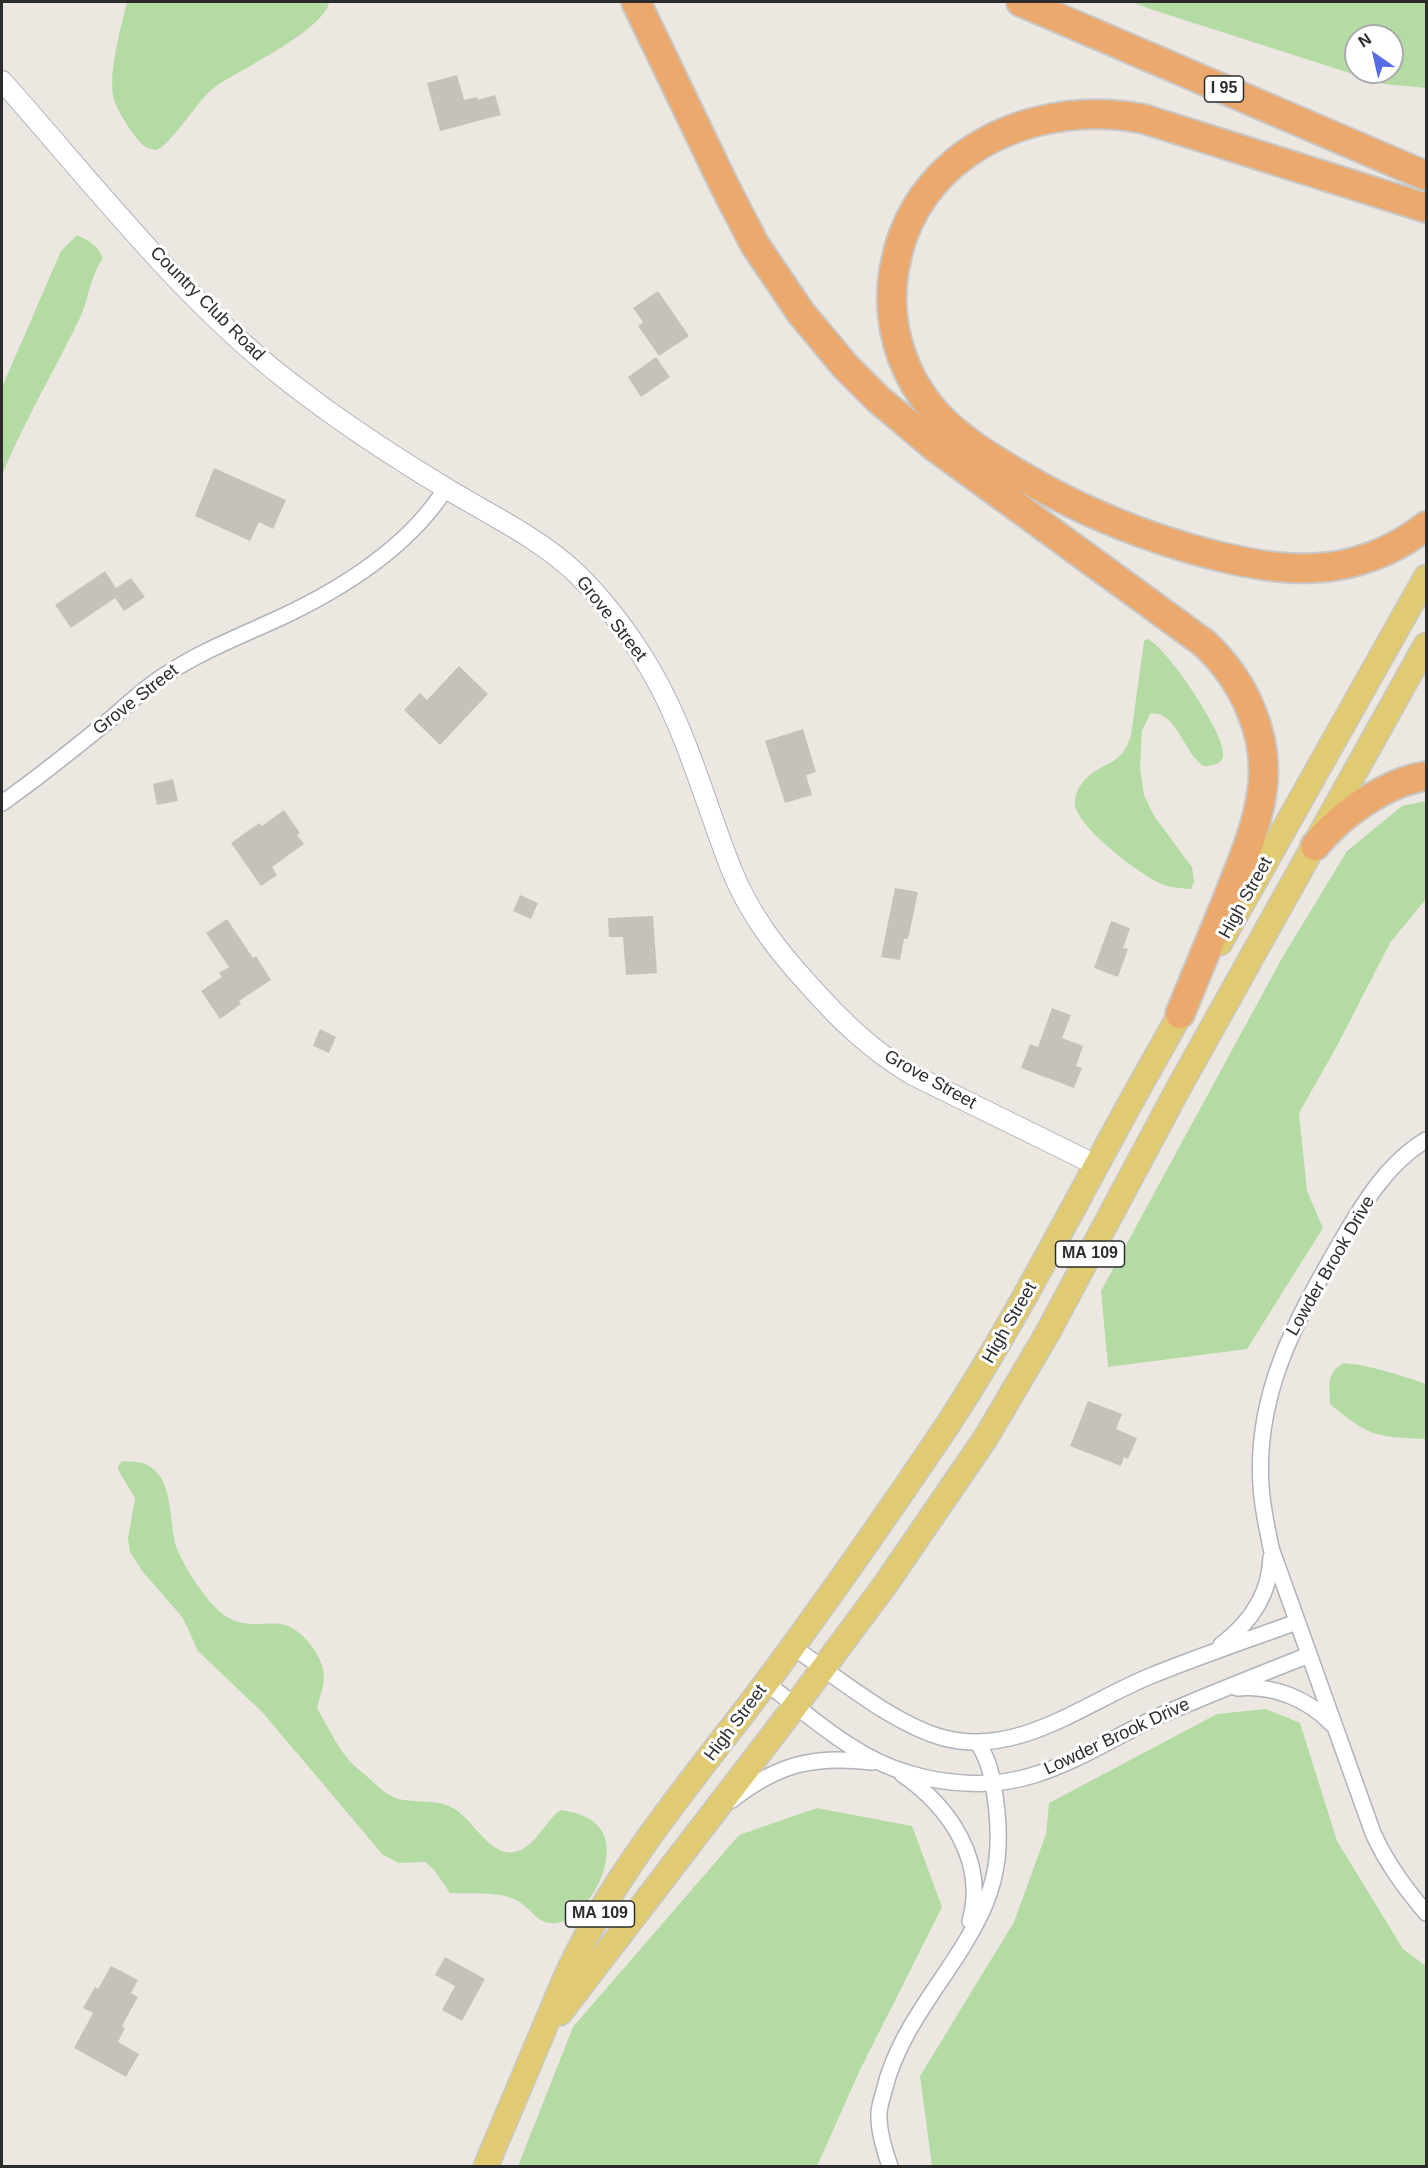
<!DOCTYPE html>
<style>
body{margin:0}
#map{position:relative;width:1428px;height:2168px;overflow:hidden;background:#ece8e1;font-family:Arial,sans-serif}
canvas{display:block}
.frame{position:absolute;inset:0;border:3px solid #2c2c2c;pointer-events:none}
.north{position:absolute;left:1344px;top:24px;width:60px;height:60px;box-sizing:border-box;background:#fff;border:2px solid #ababab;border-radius:50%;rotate:326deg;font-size:16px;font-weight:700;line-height:24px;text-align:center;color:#2c2c2c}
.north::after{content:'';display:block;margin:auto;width:21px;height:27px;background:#566be4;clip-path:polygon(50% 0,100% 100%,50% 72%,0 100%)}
</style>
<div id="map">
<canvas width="1428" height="2168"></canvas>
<div class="frame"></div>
<div class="north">N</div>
</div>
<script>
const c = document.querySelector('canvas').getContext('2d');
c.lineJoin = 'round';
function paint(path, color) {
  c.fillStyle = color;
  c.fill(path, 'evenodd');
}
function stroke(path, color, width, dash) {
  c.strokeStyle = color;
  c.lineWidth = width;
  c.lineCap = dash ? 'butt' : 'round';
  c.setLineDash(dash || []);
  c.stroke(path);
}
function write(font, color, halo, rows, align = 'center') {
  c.font = font + ' Arial,sans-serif';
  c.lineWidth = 6;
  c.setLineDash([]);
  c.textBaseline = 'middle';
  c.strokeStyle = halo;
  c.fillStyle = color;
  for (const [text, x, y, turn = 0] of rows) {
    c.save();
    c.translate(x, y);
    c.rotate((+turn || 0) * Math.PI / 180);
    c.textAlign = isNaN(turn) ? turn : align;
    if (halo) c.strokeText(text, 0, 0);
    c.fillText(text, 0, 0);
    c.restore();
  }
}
const green = new Path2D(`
 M 127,2 L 329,2 C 325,30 239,70 215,87 C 198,99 171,146 156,150 C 155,150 148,148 147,148 C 140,144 134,135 129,128 C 123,118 115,107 113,96 C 109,68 121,28 127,2 Z
 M 1132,2 L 1426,2 L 1426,88 L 1384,84 L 1150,9 ZM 1356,36 L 1392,36 L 1392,72 L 1356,72 Z
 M 77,235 C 90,241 97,245 103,258 C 89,278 89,301 78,322 C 53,373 24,422 2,475 L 2,387 L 61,251 Z
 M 1147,639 C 1165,644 1229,739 1223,757 C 1221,765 1210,766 1203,766 C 1200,763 1196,759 1193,756 C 1183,743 1171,709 1150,714 L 1142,731 L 1140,768 L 1144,795 L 1154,816 L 1192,867 L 1194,882 L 1191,889 C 1182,888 1172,888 1164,885 C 1141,876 1081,830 1075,806 C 1074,801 1076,792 1079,788 C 1096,759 1121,771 1131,735 L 1144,641 Z
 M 1426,801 L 1426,899 L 1390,943 L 1337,1046 L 1299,1113 L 1307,1191 L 1323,1228 L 1247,1349 L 1108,1367 L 1101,1291 L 1282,958 L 1347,851 L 1402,806 Z
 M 1343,1363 C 1371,1365 1400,1375 1426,1384 L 1426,1439 C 1377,1437 1369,1437 1330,1404 C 1330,1385 1325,1375 1343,1363 Z
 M 123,1461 C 129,1462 139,1461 145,1464 C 177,1478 167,1525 178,1551 C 186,1570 209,1606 227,1617 C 246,1628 261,1622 280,1624 C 300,1625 325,1658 324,1677 C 324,1687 319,1699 317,1708 C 327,1725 336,1745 349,1760 C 356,1768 365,1774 372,1781 C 381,1789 388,1796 399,1799 C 416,1803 437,1799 453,1808 C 474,1820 490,1857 514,1852 C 536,1848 544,1821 561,1810 C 574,1812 589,1816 598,1826 C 623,1853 590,1917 557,1923 C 536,1926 531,1906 514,1899 C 496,1891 470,1894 450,1893 L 434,1870 L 425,1862 L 399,1863 L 383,1855 L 263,1713 L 198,1651 L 183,1618 L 143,1572 L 130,1552 L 128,1538 L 135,1498 L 118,1470 L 118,1466 Z
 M 1266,1709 L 1300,1723 L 1337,1841 L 1403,1949 L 1426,1966 L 1426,2166 L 932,2166 L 920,2076 L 1014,1922 L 1046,1834 L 1049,1803 L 1217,1714 Z
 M 817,1808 L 912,1826 L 942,1907 L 860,2070 L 817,2166 L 518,2166 L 573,2027 L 739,1835 Z`);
const building = new Path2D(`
 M 457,75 L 464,100 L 477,97 L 478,100 L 495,95 L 501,115 L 440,131 L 427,83 Z
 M 658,291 L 689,336 L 659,356 L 638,326 L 643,322 L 633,308 Z
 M 656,357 L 670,377 L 641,397 L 628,377 Z
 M 214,468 L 286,500 L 273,529 L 259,522 L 250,541 L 195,516 Z
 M 105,571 L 116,588 L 131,578 L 145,597 L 124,611 L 115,598 L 71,628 L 55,605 Z
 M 459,666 L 488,694 L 440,745 L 404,710 L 420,693 L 427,700 Z
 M 803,729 L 816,772 L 806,775 L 812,795 L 785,803 L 765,741 Z
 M 173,779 L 178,801 L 157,805 L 153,784 Z
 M 284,810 L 300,833 L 297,835 L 304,844 L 272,867 L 277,875 L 261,886 L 231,843 L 259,823 L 262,826 Z
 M 895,888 L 918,892 L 909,935 L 907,939 L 904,939 L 900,960 L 881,957 Z
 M 520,895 L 538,903 L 531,919 L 513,911 Z
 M 653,916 L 657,973 L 626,975 L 623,937 L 609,937 L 608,918 Z
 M 227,919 L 253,958 L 256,956 L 271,980 L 239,1001 L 241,1004 L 220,1019 L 201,991 L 222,977 L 219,973 L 229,967 L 206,933 Z
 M 1111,921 L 1130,928 L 1123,948 L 1128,949 L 1118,977 L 1094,968 Z
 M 1052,1008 L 1071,1015 L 1062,1038 L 1083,1046 L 1076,1066 L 1082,1068 L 1074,1088 L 1021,1068 L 1030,1044 L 1038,1047 Z
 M 320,1029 L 336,1037 L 329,1053 L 313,1046 Z
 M 1088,1401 L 1122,1414 L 1116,1429 L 1137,1438 L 1128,1459 L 1124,1457 L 1121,1466 L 1070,1446 Z
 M 445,1957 L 485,1979 L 462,2021 L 442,2010 L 455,1986 L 435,1975 Z
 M 111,1966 L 138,1980 L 131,1993 L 138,1997 L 122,2026 L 125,2028 L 118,2042 L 139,2054 L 126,2077 L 74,2048 L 93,2013 L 83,2008 L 95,1987 L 98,1989 Z`);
const minor = new Path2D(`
 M 2,803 C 41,776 76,747 113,717 C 129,703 145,688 162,677 C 202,650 246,634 288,614 C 348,585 410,545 446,488
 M 1426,1140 C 1386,1164 1361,1207 1338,1247 C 1295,1321 1255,1396 1261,1485 C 1262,1507 1267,1527 1271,1548 L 1373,1833 C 1387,1864 1405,1888 1426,1913
 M 1221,1645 C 1250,1623 1270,1594 1271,1557
 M 793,1647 C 837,1677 893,1724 944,1738 C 1018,1757 1083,1704 1148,1677 C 1197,1657 1247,1640 1297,1622
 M 766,1683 C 809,1715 856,1759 908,1773 C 947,1785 994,1788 1034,1775 C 1077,1762 1116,1736 1157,1717 C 1207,1695 1258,1675 1309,1655
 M 1237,1688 C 1273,1685 1307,1698 1332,1724
 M 902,1774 C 950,1807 987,1862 970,1921
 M 732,1800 C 778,1764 814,1755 872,1762
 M 890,2166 C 885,2152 879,2133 879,2117 C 878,2109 882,2099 884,2091 C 901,2019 959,1968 986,1902 C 998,1872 1000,1844 997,1812 C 994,1787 992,1764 977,1742`);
const tertiary = new Path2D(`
 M 2,81 C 92,182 181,298 288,381 C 339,421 394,457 449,490 C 492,516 539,538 576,573 C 599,595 624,627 641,654 C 684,720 703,798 732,871 C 750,915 777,950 809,985 C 840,1020 872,1051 913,1075 L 1096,1165`);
const primary = new Path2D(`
 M 1220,943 L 1426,577
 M 560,2013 L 796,1705 L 885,1585 L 985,1439 L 1047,1334 L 1178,1089 L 1426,645
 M 486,2166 L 565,1979 C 611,1877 686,1788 754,1699 C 815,1618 873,1535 930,1451 C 1002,1346 1059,1233 1120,1122 C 1142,1081 1166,1040 1188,1000`);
const motorway = new Path2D(`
 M 636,2 L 725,187 L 755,245 L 801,313 L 845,366 L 878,399 L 935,447 L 1204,643 C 1244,680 1270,736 1262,791 C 1257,829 1241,864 1227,900 C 1211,938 1196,976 1180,1014
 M 1021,2 L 1426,176
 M 1426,208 L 1144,119 C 1077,106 1004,120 952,165 C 923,190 903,224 896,261 C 884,314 898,368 933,410 C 956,437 988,456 1018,474 C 1080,511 1146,538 1217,556 C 1248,563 1280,570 1313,568 C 1354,567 1394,551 1426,526
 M 1315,846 C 1340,815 1386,782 1426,776`);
const shields = [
 [1224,89,39],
 [1090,1254,69],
 [600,1914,69]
];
const shieldNames = [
 ["I 95",1224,89],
 ["MA 109",1090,1254],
 ["MA 109",600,1914]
];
const streetNames = [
 ["Country Club Road",207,304,45],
 ["Grove Street",611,619,52],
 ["Grove Street",136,700,-38],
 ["High Street",1246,898,-61],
 ["Grove Street",930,1080,29],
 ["Lowder Brook Drive",1331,1266,-60],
 ["High Street",1010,1323,-60],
 ["High Street",736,1723,-53],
 ["Lowder Brook Drive",1117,1737,-25]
];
paint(green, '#b5dba5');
paint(building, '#c5c2bc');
stroke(minor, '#b1b2bb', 18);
stroke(tertiary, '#b1b2bb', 22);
stroke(primary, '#c8c8c8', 27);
stroke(motorway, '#c8c8c8', 32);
stroke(minor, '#fff', 15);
stroke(tertiary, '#fff', 20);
stroke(primary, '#e0cb72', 24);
stroke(motorway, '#eba96d', 28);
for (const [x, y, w] of shields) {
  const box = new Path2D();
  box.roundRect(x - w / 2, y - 13, w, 26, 4.5);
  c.fillStyle = '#fff';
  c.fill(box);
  stroke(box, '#2c2c2c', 1.5);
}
write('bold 16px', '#2c2c2c', null, shieldNames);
write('18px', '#2c2c2c', '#fff', streetNames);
</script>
